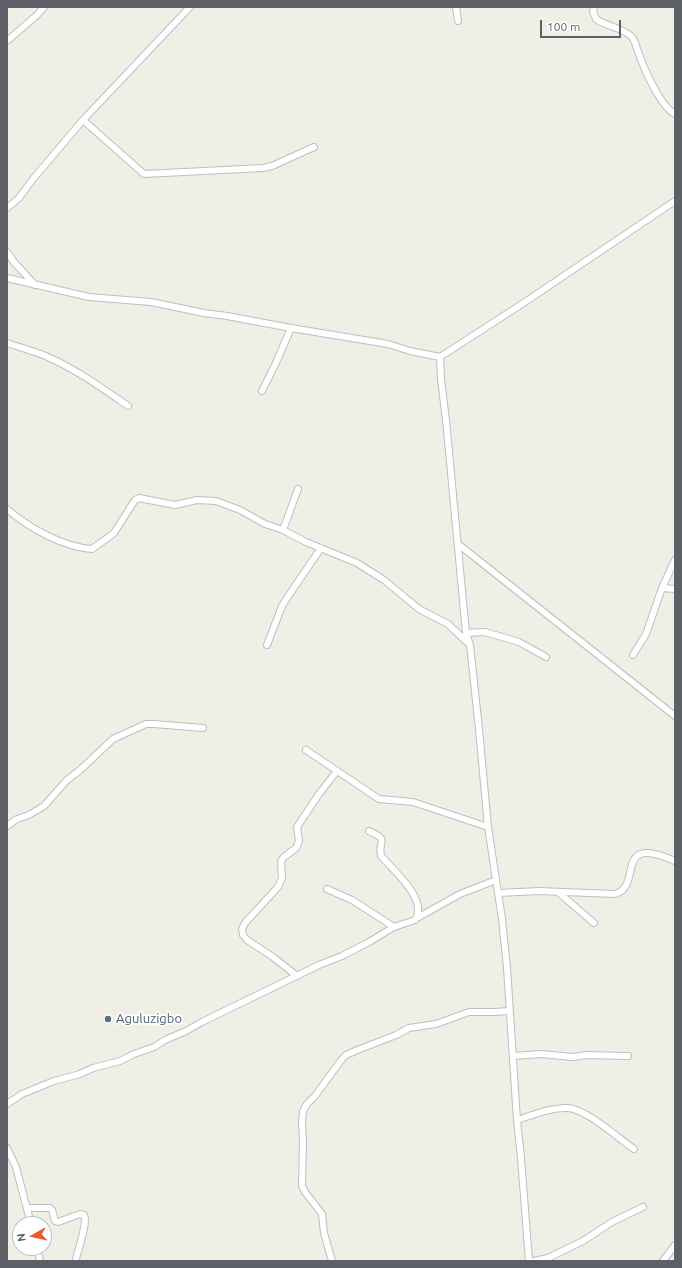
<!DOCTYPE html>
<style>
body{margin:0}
#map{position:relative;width:682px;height:1268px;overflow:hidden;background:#f0efe6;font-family:Ubuntu,sans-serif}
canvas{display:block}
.frame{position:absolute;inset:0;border:8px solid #5d6067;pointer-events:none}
.north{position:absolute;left:12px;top:1216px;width:40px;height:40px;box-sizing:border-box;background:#fff;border:1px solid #bebfc2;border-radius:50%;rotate:262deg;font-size:11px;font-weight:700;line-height:16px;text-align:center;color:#5d6067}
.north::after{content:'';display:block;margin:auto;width:14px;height:18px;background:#ed5c2f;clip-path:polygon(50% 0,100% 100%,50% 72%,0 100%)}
.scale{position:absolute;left:540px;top:20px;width:81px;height:18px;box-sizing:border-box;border:2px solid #5d6067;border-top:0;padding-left:5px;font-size:12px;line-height:14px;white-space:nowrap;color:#5d6067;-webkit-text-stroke:3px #fff;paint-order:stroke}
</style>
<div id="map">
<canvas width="682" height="1268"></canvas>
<div class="frame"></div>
<div class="north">N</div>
<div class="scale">100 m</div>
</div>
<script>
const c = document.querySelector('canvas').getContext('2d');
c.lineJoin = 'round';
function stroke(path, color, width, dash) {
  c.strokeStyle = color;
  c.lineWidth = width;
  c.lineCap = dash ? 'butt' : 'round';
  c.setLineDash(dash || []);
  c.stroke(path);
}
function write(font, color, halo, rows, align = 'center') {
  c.font = font + ' Ubuntu,sans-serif';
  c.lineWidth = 3.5;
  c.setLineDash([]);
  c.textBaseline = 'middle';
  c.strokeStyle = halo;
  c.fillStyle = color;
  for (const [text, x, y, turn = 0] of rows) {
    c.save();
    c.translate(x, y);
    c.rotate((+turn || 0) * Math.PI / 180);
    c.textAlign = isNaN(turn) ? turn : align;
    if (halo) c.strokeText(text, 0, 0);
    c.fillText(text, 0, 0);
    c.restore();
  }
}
const minor = new Path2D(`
 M 456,7 L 458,21
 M 594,7 L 593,12 L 596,19 C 607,27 622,27 632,37 C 636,42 636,48 639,54 C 644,69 661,107 675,114
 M 7,41 L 36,16 L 44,7
 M 83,120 L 144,174 L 263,168 L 272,166 L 314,147
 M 7,208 L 19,198 L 33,179 L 83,120 L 190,7
 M 7,252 L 14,262 L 35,285
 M 7,278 L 89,297 L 151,302 L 204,313 L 227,316 L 291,328 L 388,344 L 410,351 L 440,357 L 525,302 L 675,201
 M 7,343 C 21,348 35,351 48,357 C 77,370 102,388 128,406
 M 440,357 L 441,379 L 446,420 L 466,633 L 470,645 L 479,729 L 488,827 L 502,919 L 507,968 L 517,1120 L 521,1158 L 529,1261
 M 262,391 L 275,365 L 291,328
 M 7,509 C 29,528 63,547 92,549 L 114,533 L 135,500 L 139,498 L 175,505 L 197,500 L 216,501 L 240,510 L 265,524 L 283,530 L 298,489
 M 283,530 L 306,542 L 357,563 L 384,580 L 419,609 L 448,624 L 469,644
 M 458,544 L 675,716
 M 662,588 L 675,589
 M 466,633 L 485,632 L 519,642 L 546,657
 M 267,645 L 282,606 L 287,598 L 321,548
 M 633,655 L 646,634 L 662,588 L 675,560
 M 306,750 L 379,799 L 413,802 L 488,827
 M 7,826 L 17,819 L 29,815 L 44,806 L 67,780 L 79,771 L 113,739 L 146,724 L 154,724 L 203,728
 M 327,889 L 352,900 L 394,927
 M 558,892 L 594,923
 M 498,893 L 539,891 L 615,894 C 644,886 612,833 675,861
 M 417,918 L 460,894 L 496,880
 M 297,976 L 273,957 L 247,940 L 243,935 L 242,929 L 245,923 L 278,887 L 282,878 L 281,861 L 284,857 L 296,848 L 299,841 L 297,827 L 319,794 L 337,771
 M 513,1056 L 541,1054 L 573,1057 L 586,1055 L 628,1056
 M 7,1104 L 22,1094 L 54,1081 L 80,1074 L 93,1068 L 120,1061 L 134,1054 L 154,1047 L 165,1040 L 186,1031 L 202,1022 L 319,965 L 342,956 L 369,942 L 394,927 L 415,920 C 429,900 393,870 381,856 C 377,840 391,841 369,831
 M 517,1120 C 533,1115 552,1107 568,1108 C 586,1109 618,1138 634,1149
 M 7,1148 L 16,1167 L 31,1224
 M 27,1208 L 50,1208 L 52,1210 L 55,1221 L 58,1222 L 80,1214 L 84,1215 C 88,1223 78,1249 76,1259
 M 37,1248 L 40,1261
 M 332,1261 L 324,1233 L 322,1214 L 305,1192 L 302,1186 L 303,1140 L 302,1123 L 303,1111 L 307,1104 L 315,1096 L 342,1059 L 346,1055 L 355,1051 L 396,1035 L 409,1028 L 436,1024 L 469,1012 L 494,1012 L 509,1011
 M 534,1261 L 548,1258 L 583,1241 L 612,1222 L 643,1207
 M 663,1261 L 675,1245`);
const markers = [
 [108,1019,4,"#5c6f8a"]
];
const serviceNames = [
 ["Aguluzigbo",116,1019]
];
stroke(minor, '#bdbec5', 8);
stroke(minor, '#fff', 6);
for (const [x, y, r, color] of markers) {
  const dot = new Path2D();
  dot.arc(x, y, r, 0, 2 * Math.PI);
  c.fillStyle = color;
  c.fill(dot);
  stroke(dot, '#fff', 1.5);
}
write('13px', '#4e5e75', '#fff', serviceNames, 'left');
</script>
